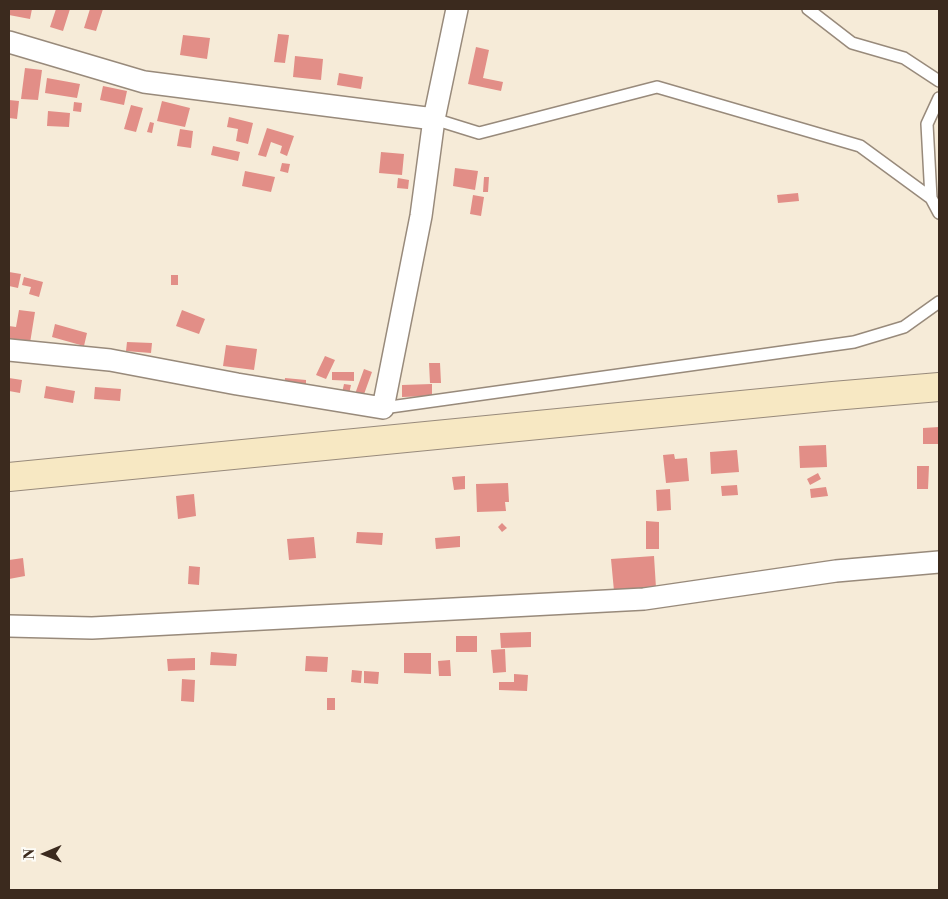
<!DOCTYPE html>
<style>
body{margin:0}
#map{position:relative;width:948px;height:899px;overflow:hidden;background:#f6ebd8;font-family:"Libre Bodoni",serif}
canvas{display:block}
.frame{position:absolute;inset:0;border:10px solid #3b2a1e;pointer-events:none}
.north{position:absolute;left:20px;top:829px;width:50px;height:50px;-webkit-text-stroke:4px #fdfcf7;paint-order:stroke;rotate:269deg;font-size:14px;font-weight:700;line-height:20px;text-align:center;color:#3b2a1e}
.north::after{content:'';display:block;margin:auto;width:18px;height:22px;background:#3b2a1e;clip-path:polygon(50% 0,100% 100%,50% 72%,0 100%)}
</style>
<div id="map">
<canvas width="948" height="899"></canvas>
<div class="frame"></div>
<div class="north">N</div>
</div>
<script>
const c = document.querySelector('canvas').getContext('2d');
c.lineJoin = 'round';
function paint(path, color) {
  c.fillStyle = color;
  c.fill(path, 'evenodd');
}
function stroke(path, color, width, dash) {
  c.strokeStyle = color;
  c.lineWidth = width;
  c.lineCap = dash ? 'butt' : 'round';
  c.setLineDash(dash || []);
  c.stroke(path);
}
const building = new Path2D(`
 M 9,9 L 32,9 L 30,19 L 9,15 Z
 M 56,9 L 70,9 L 63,31 L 50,27 Z
 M 90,9 L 103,9 L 96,31 L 84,28 Z
 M 278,34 L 289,35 L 285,63 L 274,62 Z
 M 183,35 L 210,38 L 207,59 L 180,55 Z
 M 476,47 L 489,50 L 483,78 L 503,82 L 501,91 L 468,84 Z
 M 295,56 L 323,59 L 321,80 L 293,77 Z
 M 25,68 L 42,70 L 38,100 L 21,99 Z
 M 339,73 L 363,77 L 361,89 L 337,85 Z
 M 47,78 L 80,84 L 77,98 L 45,93 Z
 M 103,86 L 127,91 L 124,105 L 100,100 Z
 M 9,100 L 19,101 L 17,119 L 9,118 Z
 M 162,101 L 190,108 L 185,127 L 157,121 Z
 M 74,102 L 82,103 L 81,112 L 73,111 Z
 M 131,105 L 143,108 L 136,132 L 124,129 Z
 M 48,111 L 70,113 L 69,127 L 47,126 Z
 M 229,117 L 253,123 L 248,144 L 236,141 L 238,129 L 227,127 Z
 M 150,122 L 154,123 L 152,133 L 147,132 Z
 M 267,128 L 294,136 L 287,156 L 280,153 L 282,146 L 271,142 L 266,157 L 258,155 Z
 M 180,129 L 193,131 L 191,148 L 177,146 Z
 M 213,146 L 240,152 L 238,161 L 211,155 Z
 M 381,152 L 404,154 L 402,175 L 379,173 Z
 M 282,163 L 290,164 L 288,173 L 280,171 Z
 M 455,168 L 478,171 L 475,190 L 453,186 Z
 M 245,171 L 275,177 L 271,192 L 242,186 Z
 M 484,177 L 489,177 L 488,192 L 483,192 Z
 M 398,178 L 409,180 L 408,189 L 397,188 Z
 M 798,193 L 799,201 L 778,203 L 777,195 Z
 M 473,195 L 484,197 L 481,216 L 470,214 Z
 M 9,272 L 21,274 L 18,288 L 9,286 Z
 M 171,275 L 178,275 L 178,285 L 171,285 Z
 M 24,277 L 43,282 L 39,297 L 29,294 L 31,287 L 22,285 Z
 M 19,310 L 35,312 L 30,343 L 9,339 L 9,326 L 16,327 Z
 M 182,310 L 205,319 L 199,334 L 176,326 Z
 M 55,324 L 87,333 L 84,346 L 52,337 Z
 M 127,342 L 152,343 L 151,353 L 126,351 Z
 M 226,345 L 257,349 L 254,370 L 223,366 Z
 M 325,356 L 335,360 L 326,379 L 316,375 Z
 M 429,363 L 440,363 L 441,383 L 430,383 Z
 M 364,369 L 372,372 L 363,397 L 355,394 Z
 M 332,372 L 354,372 L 354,381 L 332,380 Z
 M 9,378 L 22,380 L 20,393 L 9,391 Z
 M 285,378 L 306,380 L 306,392 L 284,390 Z
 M 344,384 L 351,385 L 349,394 L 342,393 Z
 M 432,384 L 432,396 L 402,397 L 402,385 Z
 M 46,386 L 75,391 L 73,403 L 44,398 Z
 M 95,387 L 121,389 L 120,401 L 94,399 Z
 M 939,427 L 939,444 L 923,444 L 923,428 Z
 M 826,445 L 827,467 L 800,468 L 799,446 Z
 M 737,450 L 739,472 L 711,474 L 710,452 Z
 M 674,454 L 675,459 L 687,458 L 689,481 L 666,483 L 663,455 Z
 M 917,466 L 929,466 L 928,489 L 917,489 Z
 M 818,473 L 821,479 L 810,485 L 807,479 Z
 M 465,476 L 465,489 L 454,490 L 452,477 Z
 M 508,483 L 509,502 L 505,502 L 506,511 L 477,512 L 476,484 Z
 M 737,485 L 738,495 L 722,496 L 721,486 Z
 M 826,487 L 828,496 L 811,498 L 810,489 Z
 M 670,489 L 671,510 L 657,511 L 656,490 Z
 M 194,494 L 196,516 L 178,519 L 176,496 Z
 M 646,521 L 659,522 L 659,549 L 646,549 Z
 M 502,523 L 507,528 L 502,532 L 498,527 Z
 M 357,532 L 383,533 L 382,545 L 356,543 Z
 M 460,536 L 460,547 L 436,549 L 435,538 Z
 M 314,537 L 316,558 L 289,560 L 287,539 Z
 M 654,556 L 656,588 L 614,591 L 611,559 Z
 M 23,558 L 25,576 L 9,579 L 9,560 Z
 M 189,566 L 200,567 L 199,585 L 188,584 Z
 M 531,632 L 531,647 L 501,648 L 500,633 Z
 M 456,636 L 477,636 L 477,652 L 456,652 Z
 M 505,649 L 506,672 L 493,673 L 491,650 Z
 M 211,652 L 237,654 L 236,666 L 210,665 Z
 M 404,653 L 431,653 L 431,674 L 404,673 Z
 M 306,656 L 328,657 L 327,672 L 305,671 Z
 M 195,658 L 195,670 L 168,671 L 167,659 Z
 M 450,660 L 451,676 L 439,676 L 438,661 Z
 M 352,670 L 362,671 L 361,683 L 351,682 Z
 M 364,671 L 379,672 L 378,684 L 364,683 Z
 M 514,674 L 528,675 L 527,691 L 499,690 L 499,682 L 514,682 Z
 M 182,679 L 195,680 L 194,702 L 181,701 Z
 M 327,698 L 335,698 L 335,710 L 327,710 Z`);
const service = new Path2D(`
 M 808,9 L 852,43 L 904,58 L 939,81
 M 434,119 L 479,133 L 657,87 L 860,146 L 931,198 L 939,213
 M 931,198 L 927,124 L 939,98
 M 383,408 L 854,342 L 904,327 L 939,302`);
const minor = new Path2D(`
 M 9,42 L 144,82 L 434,119
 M 9,350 L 110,360 L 237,384 L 383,408 L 421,216 L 434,119 L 457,9
 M 9,626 L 92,628 L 644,599 L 836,571 L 939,562`);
const secondary = new Path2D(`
 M 9,477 L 833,396 L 939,387`);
paint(building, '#e28e87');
stroke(service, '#988a7b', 14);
stroke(minor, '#988a7b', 24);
stroke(secondary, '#988a7b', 30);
stroke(service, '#fff', 11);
stroke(minor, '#fff', 21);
stroke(secondary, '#f7e8c3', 28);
</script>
